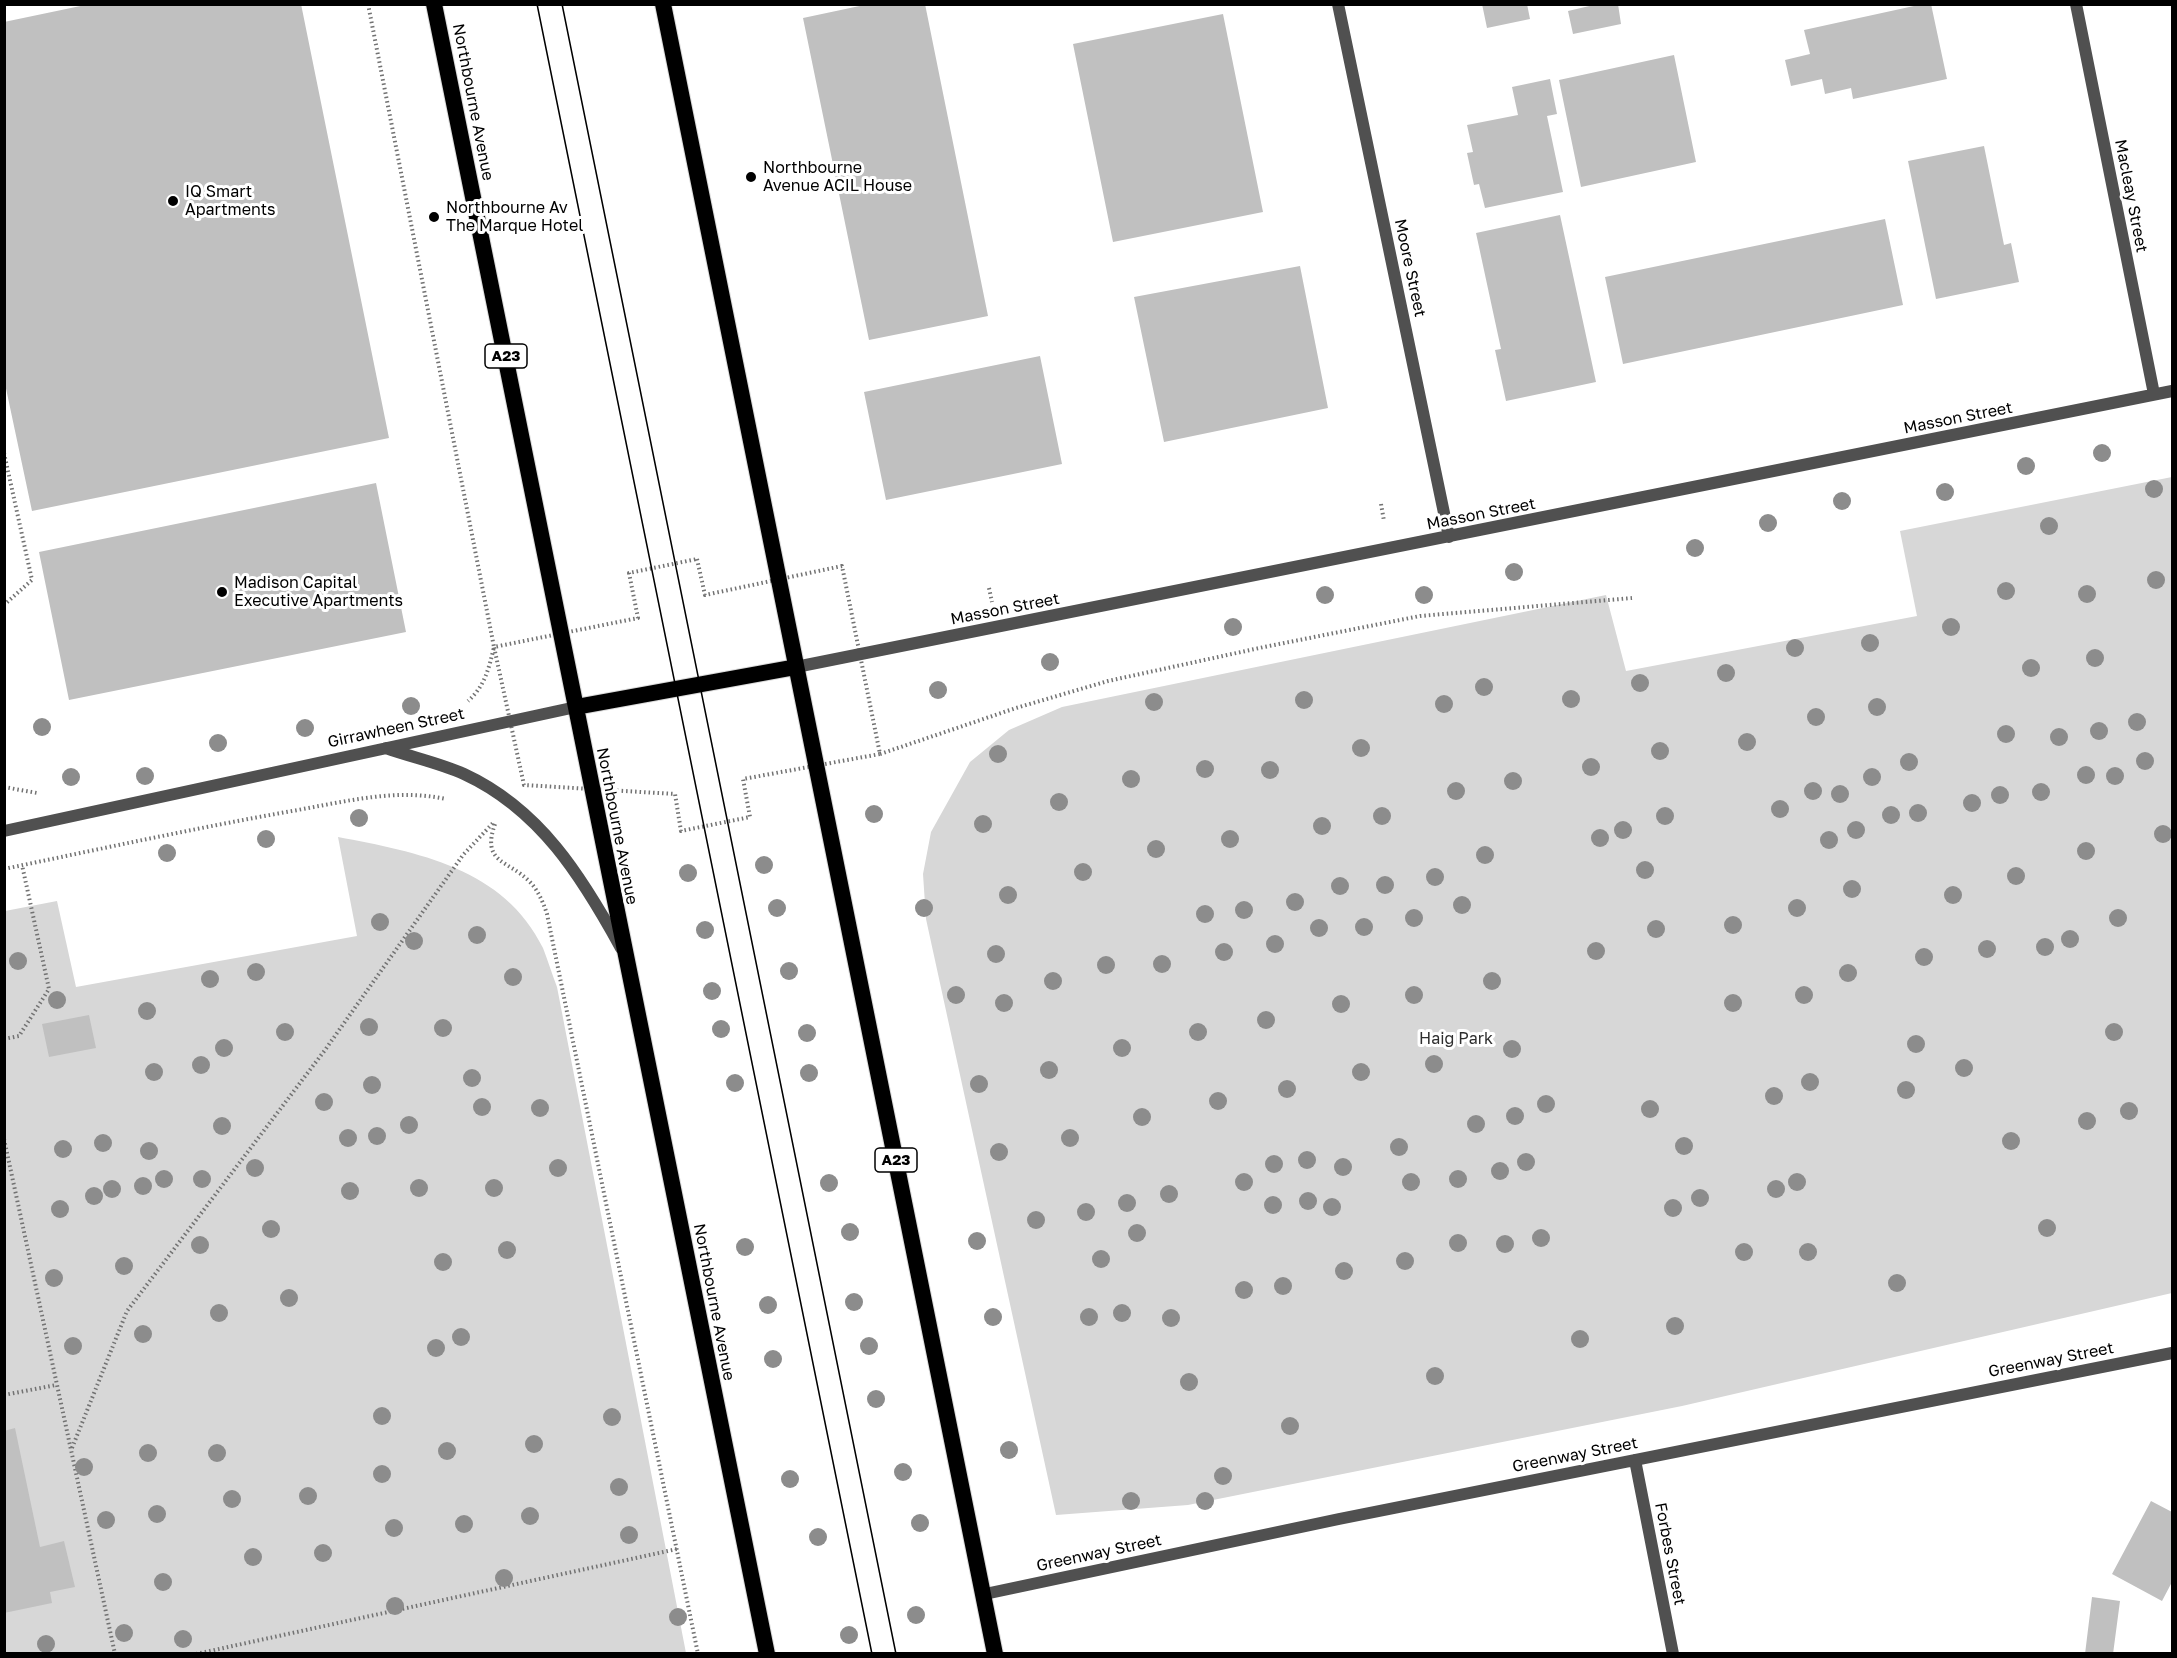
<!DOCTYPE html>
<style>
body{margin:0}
#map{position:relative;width:2177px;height:1658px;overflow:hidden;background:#fff;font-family:"Golos Text",sans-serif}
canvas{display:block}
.frame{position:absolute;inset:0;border:6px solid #000;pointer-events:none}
</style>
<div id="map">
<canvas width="2177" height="1658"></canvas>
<div class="frame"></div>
</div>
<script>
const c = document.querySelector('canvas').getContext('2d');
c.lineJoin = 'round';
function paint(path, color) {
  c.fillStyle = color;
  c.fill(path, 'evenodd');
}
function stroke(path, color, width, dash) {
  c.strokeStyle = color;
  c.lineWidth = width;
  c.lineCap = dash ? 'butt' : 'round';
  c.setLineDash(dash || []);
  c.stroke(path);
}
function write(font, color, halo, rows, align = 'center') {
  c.font = font + ' "Golos Text",sans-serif';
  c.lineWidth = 6;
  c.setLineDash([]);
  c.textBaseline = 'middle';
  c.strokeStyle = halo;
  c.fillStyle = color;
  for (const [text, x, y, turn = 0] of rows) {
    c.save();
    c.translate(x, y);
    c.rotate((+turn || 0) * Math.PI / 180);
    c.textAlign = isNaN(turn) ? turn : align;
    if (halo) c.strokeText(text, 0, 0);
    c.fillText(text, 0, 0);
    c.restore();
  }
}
const green = new Path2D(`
 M 2172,477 L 2172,1293 L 1682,1406 L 1188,1505 L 1056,1515 L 926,919 L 923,874 L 931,832 L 970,762 L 1009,730 L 1062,707 L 1606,595 L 1626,671 L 1917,616 L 1900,531 Z
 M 338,837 C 417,852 504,868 543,948 C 548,961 552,974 557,987 L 686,1653 L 5,1654 L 5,911 L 57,901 L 76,987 L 357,936 Z`);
const building = new Path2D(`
 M 90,4 L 301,4 L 389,438 L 32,511 L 4,379 L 4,22 Z
 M 869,4 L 925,4 L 988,316 L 869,340 L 803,18 Z
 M 1482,4 L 1527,4 L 1530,19 L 1487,28 Z
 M 1598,4 L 1618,4 L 1621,24 L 1573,34 L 1568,11 Z
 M 1923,4 L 1931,4 L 1947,79 L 1853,99 L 1851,88 L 1825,94 L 1822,79 L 1791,86 L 1785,60 L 1810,54 L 1804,30 Z
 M 1223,14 L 1263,212 L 1113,242 L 1073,44 Z
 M 1674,55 L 1696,162 L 1581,187 L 1559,80 Z
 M 1550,79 L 1557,114 L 1547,116 L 1563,192 L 1485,208 L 1479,184 L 1474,185 L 1467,153 L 1473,152 L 1467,125 L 1518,115 L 1512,87 Z
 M 1984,146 L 2004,245 L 2011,243 L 2019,282 L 1936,299 L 1908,161 Z
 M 1560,215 L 1596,382 L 1506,401 L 1495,350 L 1501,349 L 1476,233 Z
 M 1885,219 L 1903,305 L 1623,364 L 1605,277 Z
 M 1300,266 L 1328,408 L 1164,442 L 1134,297 Z
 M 1040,356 L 1062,464 L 886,500 L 864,392 Z
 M 376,483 L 406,632 L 69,700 L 39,552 Z
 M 89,1015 L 96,1048 L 49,1057 L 42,1024 Z
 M 15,1428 L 40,1547 L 64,1541 L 75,1587 L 50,1592 L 52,1603 L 4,1613 L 4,1431 Z
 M 2151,1501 L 2172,1512 L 2172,1582 L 2162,1601 L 2112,1574 Z
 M 2092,1597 L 2120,1601 L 2113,1654 L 2085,1654 Z`);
const path = new Path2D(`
 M 368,4 L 494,647 C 489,668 485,686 468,701
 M 4,453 L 32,580 L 4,605
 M 1381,504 L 1384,521
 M 697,559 L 705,595 L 842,566 L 880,754 L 743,779 L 750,817 L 681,831 L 675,794 L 524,785 L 494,647 L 638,618 L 629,573 Z
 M 989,588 L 992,602
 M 880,754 L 1016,708 L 1108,681 L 1264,647 L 1420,616 L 1632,598
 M 4,787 L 37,793
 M 495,824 C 481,863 508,860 529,881 C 538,890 543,902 547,914 L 698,1654
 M 4,869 C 100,849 196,828 292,811 C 344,802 395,788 446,799
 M 4,1039 L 19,1036 L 49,989 L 22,865
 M 4,1139 L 115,1654
 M 4,1395 L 56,1385
 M 72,1448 L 127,1311 L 325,1050 L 463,855 L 493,823
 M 196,1654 L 677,1549`);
const minor = new Path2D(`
 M 1338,4 L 1449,537
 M 2076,4 L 2154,394
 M 796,667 L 2172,391
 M 1635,1460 L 1673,1654
 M 985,1594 L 1339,1519 L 2172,1353`);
const tertiary = new Path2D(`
 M 386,748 C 411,757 440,763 464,774 C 540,809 582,877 621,948
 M 4,831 L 576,707`);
const trunk = new Path2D(`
 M 434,4 L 767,1654
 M 663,4 L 995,1654
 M 576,707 L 796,667`);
const tram = new Path2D(`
 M 537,4 L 872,1654
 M 562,4 L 896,1654`);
const trees = [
 [2102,453],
 [2026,466],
 [2154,489],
 [1945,492],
 [1842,501],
 [1768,523],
 [2049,526],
 [1695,548],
 [1514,572],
 [2156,580],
 [2006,591],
 [2087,594],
 [1325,595],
 [1424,595],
 [1233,627],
 [1951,627],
 [1870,643],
 [1795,648],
 [2095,658],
 [1050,662],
 [2031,668],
 [1726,673],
 [1640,683],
 [1484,687],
 [938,690],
 [1571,699],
 [1304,700],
 [1154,702],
 [1444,704],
 [411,706],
 [1877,707],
 [1816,717],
 [2137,722],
 [42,727],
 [305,728],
 [2099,731],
 [2006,734],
 [2059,737],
 [1747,742],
 [218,743],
 [1361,748],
 [1660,751],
 [998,754],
 [2145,761],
 [1909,762],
 [1591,767],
 [1205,769],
 [1270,770],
 [2086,775],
 [145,776],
 [2115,776],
 [71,777],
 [1872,777],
 [1131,779],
 [1513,781],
 [1456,791],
 [1813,791],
 [2041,792],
 [1840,794],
 [2000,795],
 [1059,802],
 [1972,803],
 [1780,809],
 [1918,813],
 [874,814],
 [1891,815],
 [1382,816],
 [1665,816],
 [359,818],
 [983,824],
 [1322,826],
 [1623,830],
 [1856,830],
 [2163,834],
 [1600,838],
 [266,839],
 [1230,839],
 [1829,840],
 [1156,849],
 [2086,851],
 [167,853],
 [1485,855],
 [764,865],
 [1645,870],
 [1083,872],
 [688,873],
 [2016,876],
 [1435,877],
 [1385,885],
 [1340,886],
 [1852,889],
 [1008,895],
 [1953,895],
 [1295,902],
 [1462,905],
 [777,908],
 [924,908],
 [1797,908],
 [1244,910],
 [1205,914],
 [1414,918],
 [2118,918],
 [380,922],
 [1733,925],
 [1364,927],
 [1319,928],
 [1656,929],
 [705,930],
 [477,935],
 [2070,939],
 [414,941],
 [1275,944],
 [2045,947],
 [1987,949],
 [1596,951],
 [1224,952],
 [996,954],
 [1924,957],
 [18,961],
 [1162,964],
 [1106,965],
 [789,971],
 [256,972],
 [1848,973],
 [513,977],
 [210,979],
 [1053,981],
 [1492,981],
 [712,991],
 [956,995],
 [1414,995],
 [1804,995],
 [57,1000],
 [1004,1003],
 [1733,1003],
 [1341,1004],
 [147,1011],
 [1266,1020],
 [369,1027],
 [443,1028],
 [721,1029],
 [285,1032],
 [1198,1032],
 [2114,1032],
 [807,1033],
 [1916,1044],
 [224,1048],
 [1122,1048],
 [1512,1049],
 [1434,1064],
 [201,1065],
 [1964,1068],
 [1049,1070],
 [154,1072],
 [1361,1072],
 [809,1073],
 [472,1078],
 [1810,1082],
 [735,1083],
 [979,1084],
 [372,1085],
 [1287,1089],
 [1906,1090],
 [1774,1096],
 [1218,1101],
 [324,1102],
 [1546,1104],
 [482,1107],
 [540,1108],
 [1650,1109],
 [2129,1111],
 [1515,1116],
 [1142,1117],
 [2087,1121],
 [1476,1124],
 [409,1125],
 [222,1126],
 [377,1136],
 [348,1138],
 [1070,1138],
 [2011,1141],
 [103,1143],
 [1684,1146],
 [1399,1147],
 [63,1149],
 [149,1151],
 [999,1152],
 [1307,1160],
 [1526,1162],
 [1274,1164],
 [1343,1167],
 [255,1168],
 [558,1168],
 [1500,1171],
 [164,1179],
 [202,1179],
 [1458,1179],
 [1244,1182],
 [1411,1182],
 [1797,1182],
 [829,1183],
 [143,1186],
 [419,1188],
 [494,1188],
 [112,1189],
 [1776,1189],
 [350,1191],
 [1169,1194],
 [94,1196],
 [1700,1198],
 [1308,1201],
 [1127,1203],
 [1273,1205],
 [1332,1207],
 [1673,1208],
 [60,1209],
 [1086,1212],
 [1036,1220],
 [2047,1228],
 [271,1229],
 [850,1232],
 [1137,1233],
 [1541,1238],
 [977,1241],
 [1458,1243],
 [1505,1244],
 [200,1245],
 [745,1247],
 [507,1250],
 [1744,1252],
 [1808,1252],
 [1101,1259],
 [1405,1261],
 [443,1262],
 [124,1266],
 [1344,1271],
 [54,1278],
 [1897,1283],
 [1283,1286],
 [1244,1290],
 [289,1298],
 [854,1302],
 [768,1305],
 [219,1313],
 [1122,1313],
 [993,1317],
 [1089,1317],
 [1171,1318],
 [1675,1326],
 [143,1334],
 [461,1337],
 [1580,1339],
 [73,1346],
 [869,1346],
 [436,1348],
 [773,1359],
 [1435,1376],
 [1189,1382],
 [876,1399],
 [382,1416],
 [612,1417],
 [1290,1426],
 [534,1444],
 [1009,1450],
 [447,1451],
 [148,1453],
 [217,1453],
 [84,1467],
 [903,1472],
 [382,1474],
 [1223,1476],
 [790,1479],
 [619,1487],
 [308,1496],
 [232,1499],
 [1131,1501],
 [1205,1501],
 [157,1514],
 [530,1516],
 [106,1520],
 [920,1523],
 [464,1524],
 [394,1528],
 [629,1535],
 [818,1537],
 [323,1553],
 [253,1557],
 [504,1578],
 [163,1582],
 [395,1606],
 [916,1615],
 [678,1617],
 [124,1633],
 [849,1635],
 [183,1639],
 [46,1644]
];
const markers = [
 [751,177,6,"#000"],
 [173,201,6,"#000"],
 [434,217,6,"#000"],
 [222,592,6,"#000"]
];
const shields = [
 [506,356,42],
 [896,1160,42]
];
const shieldNames = [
 ["A23",506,356],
 ["A23",896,1160]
];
const streetNames = [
 ["Northbourne Avenue",473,102,79],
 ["Macleay Street",2131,196,79],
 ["Moore Street",1410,268,78],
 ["Masson Street",1958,418,-11],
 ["Masson Street",1481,514,-11],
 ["Masson Street",1005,609,-11],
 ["Girrawheen Street",396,728,-12],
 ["Northbourne Avenue",617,826,79],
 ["Northbourne Avenue",714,1302,79],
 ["Greenway Street",2051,1360,-11],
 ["Greenway Street",1575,1455,-11],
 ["Greenway Street",1099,1553,-12],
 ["Forbes Street",1670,1554,79]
];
const poiNames = [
 ["Northbourne",763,168],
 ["Avenue ACIL House",763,186],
 ["IQ Smart",185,192],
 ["Apartments",185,210],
 ["Northbourne Av",446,208],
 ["The Marque Hotel",446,226],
 ["Madison Capital",234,583],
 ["Executive Apartments",234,601]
];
const parkNames = [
 ["Haig Park",1456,1039]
];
paint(green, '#d7d7d7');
paint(building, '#c0c0c0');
stroke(trunk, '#dbdbdb', 18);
stroke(path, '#727272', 4, [1.5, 3]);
stroke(minor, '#505050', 12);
stroke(tertiary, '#505050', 12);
stroke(trunk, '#000', 16);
stroke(tram, '#000', 1.5);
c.fillStyle = '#8c8c8c';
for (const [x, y] of trees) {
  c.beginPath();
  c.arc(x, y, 9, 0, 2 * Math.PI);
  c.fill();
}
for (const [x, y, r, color] of markers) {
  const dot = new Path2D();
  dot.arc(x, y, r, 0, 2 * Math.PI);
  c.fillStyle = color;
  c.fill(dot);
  stroke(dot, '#fff', 2);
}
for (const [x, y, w] of shields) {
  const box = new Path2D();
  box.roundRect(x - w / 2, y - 12, w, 24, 4.5);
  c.fillStyle = '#fff';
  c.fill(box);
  stroke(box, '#000', 1.5);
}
write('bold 15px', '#000', null, shieldNames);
write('16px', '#000', '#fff', streetNames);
write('16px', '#000', '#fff', poiNames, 'left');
write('16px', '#2e2e2e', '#fff', parkNames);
</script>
